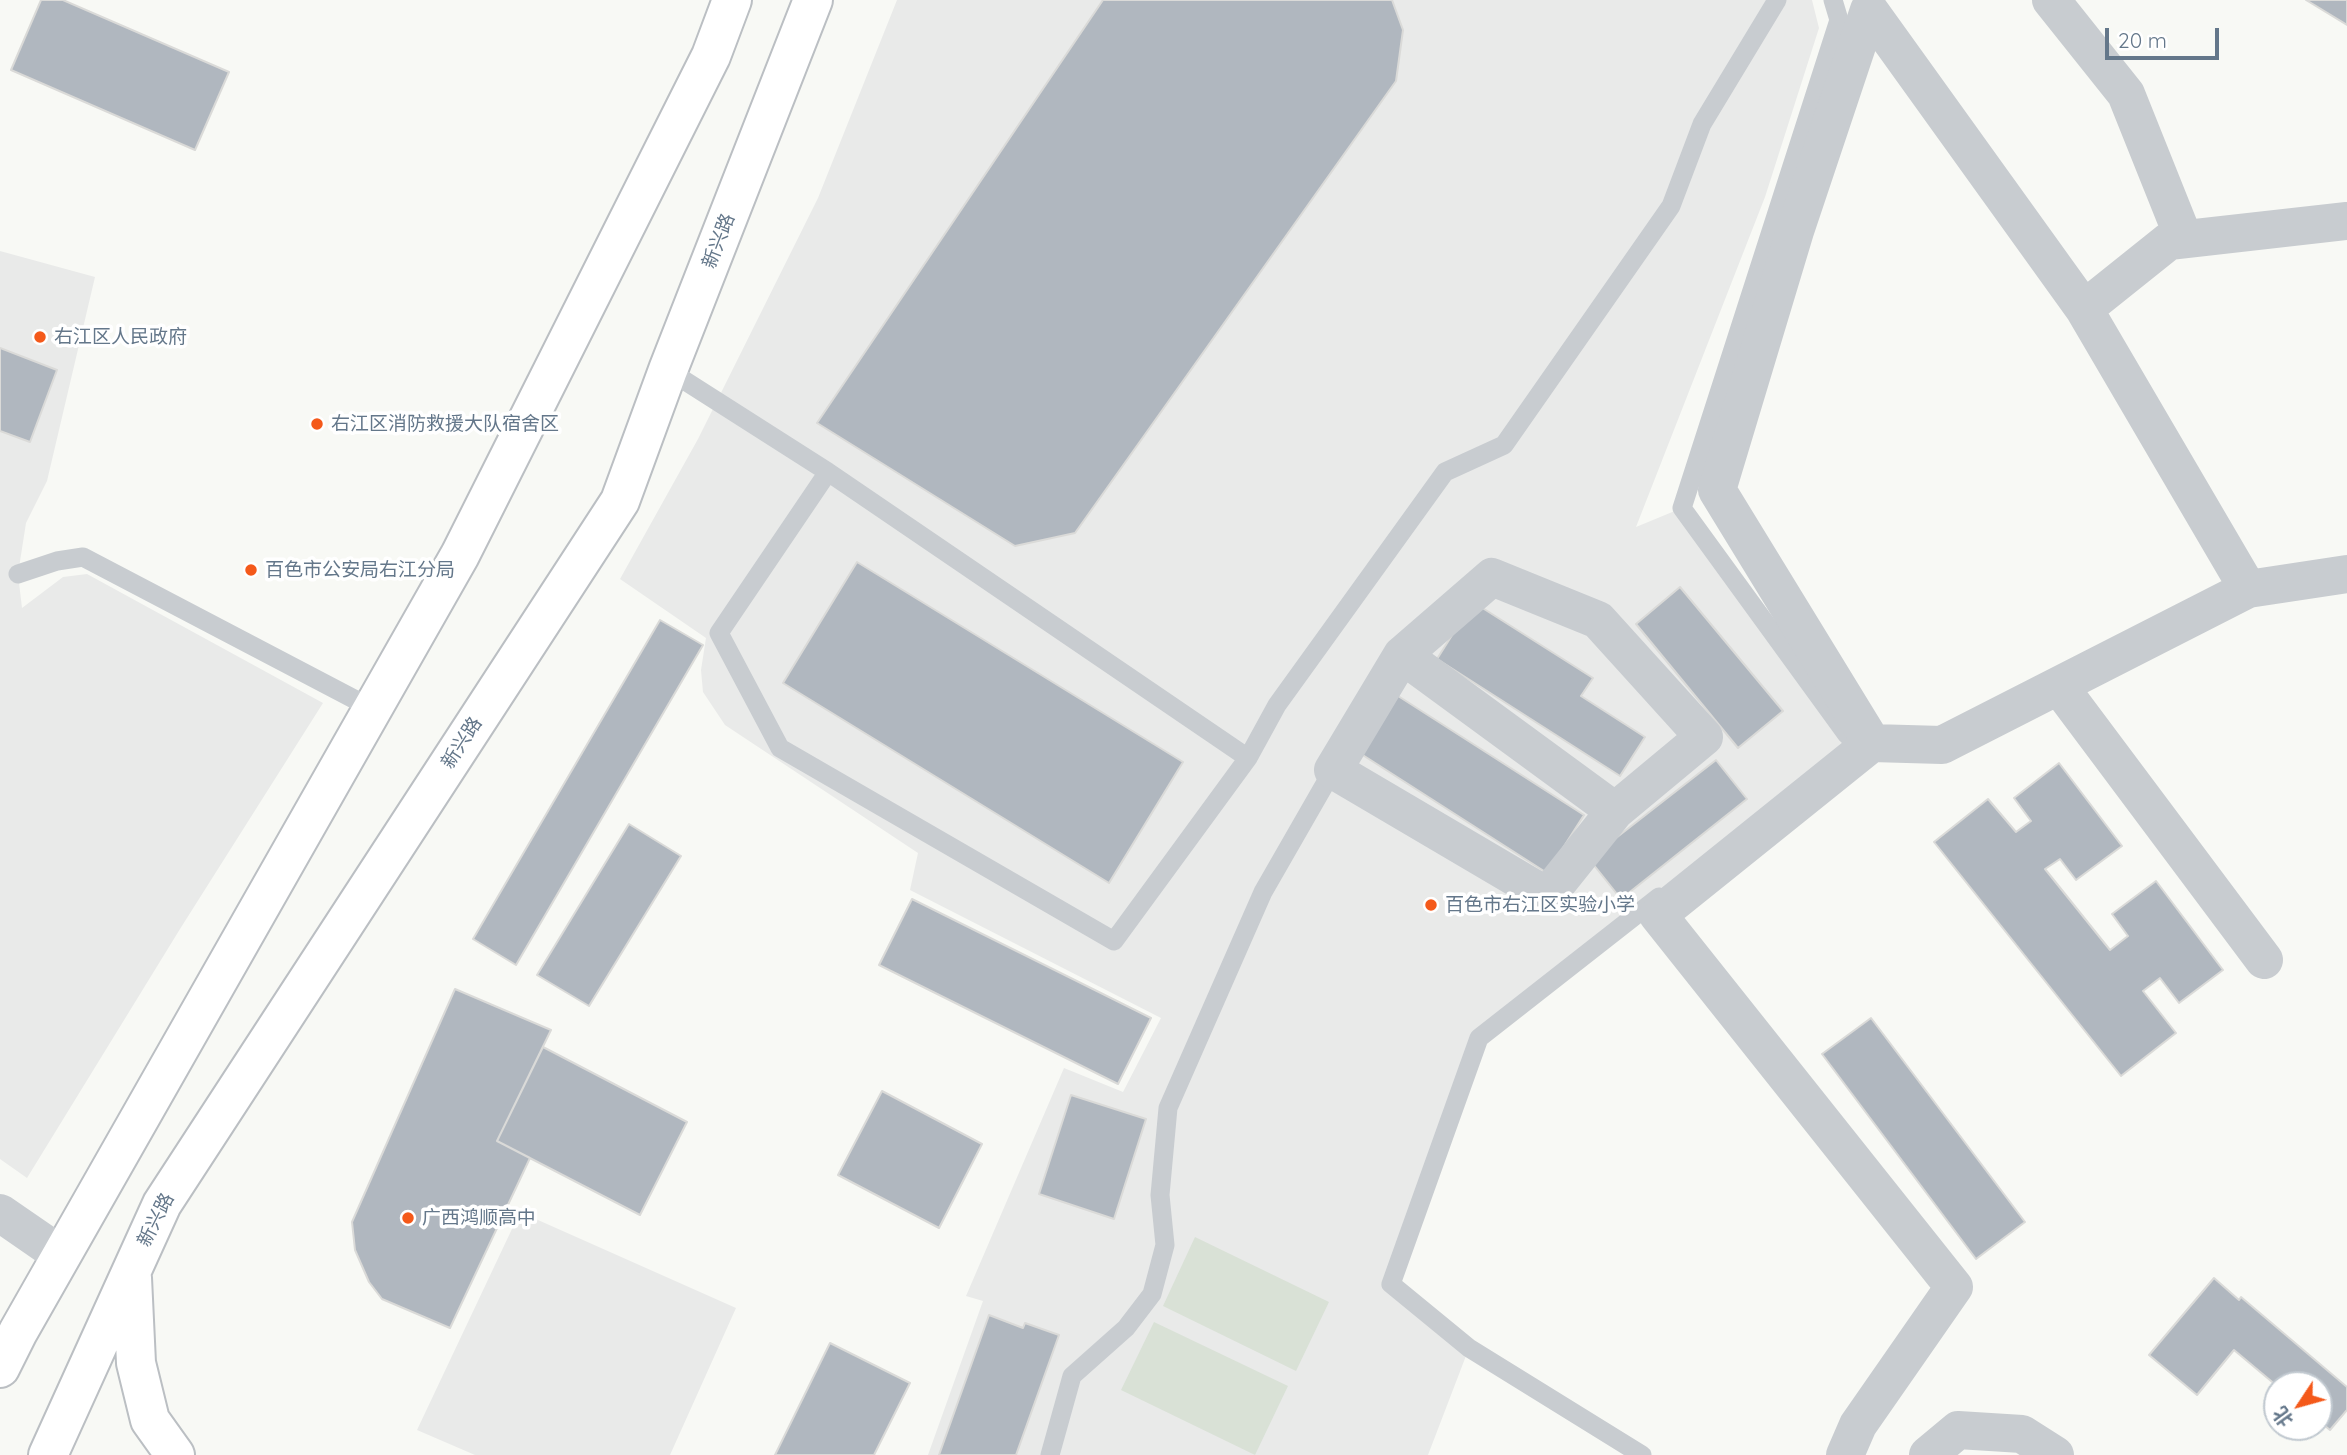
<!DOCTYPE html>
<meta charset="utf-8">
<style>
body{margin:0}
#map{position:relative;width:2347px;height:1455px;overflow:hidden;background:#f8f9f5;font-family:Quicksand,"Noto Sans SC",sans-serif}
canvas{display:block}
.north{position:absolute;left:2263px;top:1371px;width:70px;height:70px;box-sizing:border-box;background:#fff;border:2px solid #c1c9d0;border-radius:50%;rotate:234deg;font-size:19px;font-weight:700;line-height:28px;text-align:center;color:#64778a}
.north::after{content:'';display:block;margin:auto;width:24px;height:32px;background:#f4591a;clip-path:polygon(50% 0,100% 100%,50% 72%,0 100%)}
.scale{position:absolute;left:2105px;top:28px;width:114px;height:32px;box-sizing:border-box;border:4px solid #64778a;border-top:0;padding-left:9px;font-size:21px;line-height:24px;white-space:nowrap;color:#64778a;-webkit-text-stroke:5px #fff;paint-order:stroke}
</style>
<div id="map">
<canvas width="2347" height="1455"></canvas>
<div class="north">北</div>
<div class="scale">20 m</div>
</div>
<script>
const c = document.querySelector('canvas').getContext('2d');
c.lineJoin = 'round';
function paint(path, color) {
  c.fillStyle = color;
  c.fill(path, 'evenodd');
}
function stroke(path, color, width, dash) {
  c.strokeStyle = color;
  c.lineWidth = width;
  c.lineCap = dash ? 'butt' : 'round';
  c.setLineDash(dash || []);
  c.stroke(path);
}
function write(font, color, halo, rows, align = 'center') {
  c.font = font + ' Quicksand,"Noto Sans SC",sans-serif';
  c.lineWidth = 7;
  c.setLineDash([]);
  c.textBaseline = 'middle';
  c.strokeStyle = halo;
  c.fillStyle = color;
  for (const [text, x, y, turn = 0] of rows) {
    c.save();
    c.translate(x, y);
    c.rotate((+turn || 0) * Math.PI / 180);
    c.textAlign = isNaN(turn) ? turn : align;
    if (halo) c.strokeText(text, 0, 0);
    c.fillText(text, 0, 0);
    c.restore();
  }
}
const built = new Path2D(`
 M 897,0 L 1812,0 L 1819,28 L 1765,197 L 1636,527 L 1682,508 L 1853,744 L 1479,1038 L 1392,1283 L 1469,1348 L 1428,1455 L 928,1455 L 983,1301 L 966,1296 L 1064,1068 L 1123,1092 L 1161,1018 L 910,890 L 918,853 L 725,725 L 703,692 L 701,670 L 706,638 L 620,579 L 698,439 L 818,198 Z
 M 0,251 L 95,277 L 47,481 L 26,523 L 18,574 L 22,608 L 63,577 L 87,574 L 323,703 L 180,929 L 27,1178 L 0,1159 Z
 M 520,1212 L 736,1308 L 670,1455 L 475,1455 L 417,1430 Z`);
const green = new Path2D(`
 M 1195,1237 L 1329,1302 L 1296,1371 L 1163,1306 Z
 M 1154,1322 L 1288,1386 L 1255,1455 L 1121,1390 Z`);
const building = new Path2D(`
 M 41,0 L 63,0 L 229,72 L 195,150 L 11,70 Z
 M 1103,0 L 1392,0 L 1403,30 L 1396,81 L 1075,533 L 1015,546 L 817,423 Z
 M 2306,0 L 2347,0 L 2347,25 Z
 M 0,348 L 57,370 L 30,442 L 0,431 Z
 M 857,562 L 1183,762 L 1109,883 L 783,683 Z
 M 1680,587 L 1783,711 L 1738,748 L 1636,624 Z
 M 1473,602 L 1593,678 L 1581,696 L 1645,737 L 1620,776 L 1437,659 Z
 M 660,620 L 703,645 L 516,965 L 473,939 Z
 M 1395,694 L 1584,815 L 1547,873 L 1358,752 Z
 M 1716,760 L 1747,799 L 1621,899 L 1589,859 Z
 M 2059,763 L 2122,846 L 2076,880 L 2060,859 L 2045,869 L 2110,950 L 2128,936 L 2112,914 L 2156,881 L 2223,970 L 2179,1003 L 2160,978 L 2143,991 L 2176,1033 L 2121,1076 L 1934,842 L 1988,799 L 2016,832 L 2031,821 L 2014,798 Z
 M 629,824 L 681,856 L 589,1006 L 537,975 Z
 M 912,899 L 1151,1018 L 1118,1084 L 879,965 Z
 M 455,989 L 551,1030 L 497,1141 L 530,1158 L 450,1328 L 382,1299 L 369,1282 L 355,1250 L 352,1222 Z
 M 1871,1018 L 2025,1222 L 1976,1259 L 1822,1054 Z
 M 543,1047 L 687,1122 L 640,1215 L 497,1141 Z
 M 882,1091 L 982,1144 L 939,1228 L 838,1175 Z
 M 1071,1095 L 1146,1119 L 1114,1219 L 1039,1194 Z
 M 2214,1278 L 2239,1300 L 2241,1297 L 2347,1387 L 2347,1410 L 2330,1430 L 2319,1421 L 2319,1385 L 2277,1386 L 2234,1350 L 2197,1395 L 2149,1355 Z
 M 989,1315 L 1023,1328 L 1025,1323 L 1059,1335 L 1016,1455 L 939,1455 Z
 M 830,1343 L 910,1383 L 874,1455 L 775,1455 Z`);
const service = new Path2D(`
 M 1833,0 L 1839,20 L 1682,508 L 1847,735
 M 668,370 L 828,472 L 1248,758 L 1277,705 L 1445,472 L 1504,445 L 1671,206 L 1702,124 L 1777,0
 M 828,472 L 719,633 L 780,748 L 1114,941 L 1248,758
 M 18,574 L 57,561 L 83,557 L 373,709
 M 1050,1455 L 1072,1376 L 1126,1328 L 1152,1294 L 1165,1245 L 1160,1195 L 1168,1108 L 1263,892 L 1333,770
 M 1642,1455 L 1469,1348 L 1391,1284 L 1479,1038 L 1659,897`);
const minor = new Path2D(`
 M 2051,0 L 2126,94 L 2184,239
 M 2084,309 L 2169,241 L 2347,221
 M 1492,577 L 1598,620 L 1704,737 L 1615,811 L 1547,896 L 1333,770 L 1402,655 Z
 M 2248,589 L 2347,574
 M 1402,655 L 1615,811
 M 2059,686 L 2264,960
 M 0,1213 L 61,1255
 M 1845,1455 L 1858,1425 L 1954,1287 L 1658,915 L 1872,743 L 1942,745 L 2248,589 L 2084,309 L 1869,10 L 1795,231 L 1717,490 L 1872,743
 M 1928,1455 L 1958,1430 L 2022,1434 L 2055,1455`);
const primary = new Path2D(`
 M 132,1278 L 136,1363 L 150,1420 L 175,1455
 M 0,1368 L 18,1332 L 460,555 L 711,56 L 732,0
 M 48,1455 L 162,1204 L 620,501 L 668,370 L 813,0`);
const markers = [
 [40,337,7,"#f4591a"],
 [317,424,7,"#f4591a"],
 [251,570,7,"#f4591a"],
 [1431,905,7,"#f4591a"],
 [408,1218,7,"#f4591a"]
];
const streetNames = [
 ["新兴路",719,241,-69],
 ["新兴路",462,743,-57],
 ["新兴路",156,1220,-63]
];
const poiNames = [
 ["右江区人民政府",54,337],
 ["右江区消防救援大队宿舍区",331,424],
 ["百色市公安局右江分局",265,570],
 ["百色市右江区实验小学",1445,905],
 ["广西鸿顺高中",422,1218]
];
paint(built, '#e9eae9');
paint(green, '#d9e1d6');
paint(building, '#b0b7bf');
stroke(building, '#dadad8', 2);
stroke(primary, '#bbbfc3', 42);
stroke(service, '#c8ccd0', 19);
stroke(minor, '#c8ccd0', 38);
stroke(primary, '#fff', 38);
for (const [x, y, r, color] of markers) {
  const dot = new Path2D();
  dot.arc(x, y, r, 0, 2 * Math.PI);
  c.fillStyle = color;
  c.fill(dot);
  stroke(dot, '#fff', 2.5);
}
write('19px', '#64778a', '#fff', streetNames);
write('19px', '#64778a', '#fff', poiNames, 'left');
</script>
